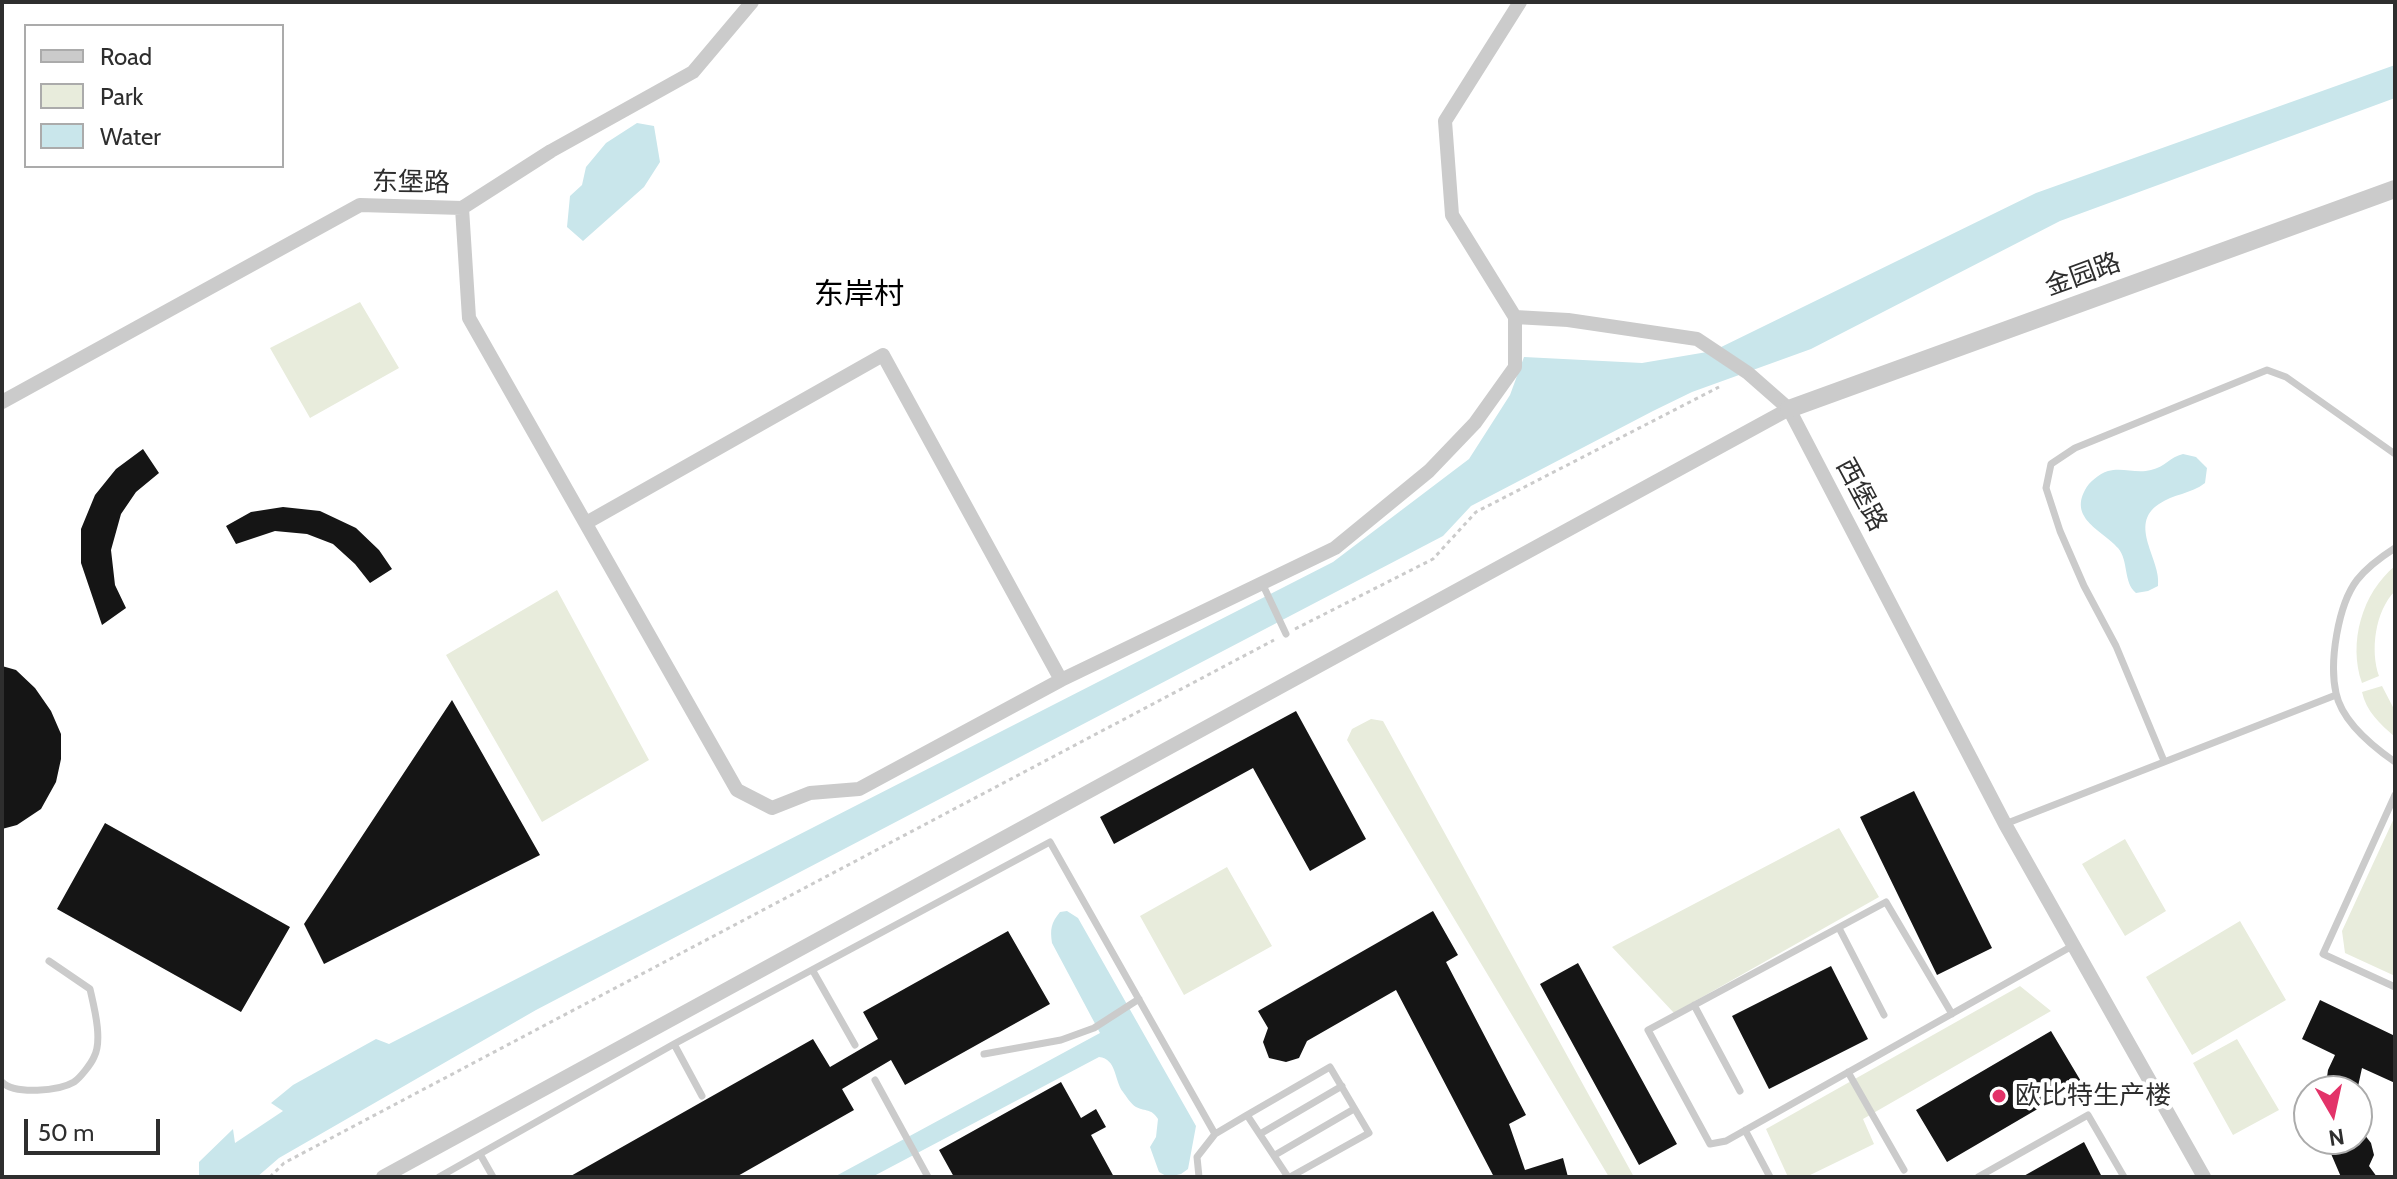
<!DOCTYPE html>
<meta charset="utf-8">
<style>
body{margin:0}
#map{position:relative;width:2397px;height:1179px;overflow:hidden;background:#fff;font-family:Cabin,sans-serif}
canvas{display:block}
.frame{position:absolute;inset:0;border:4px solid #2e2e2e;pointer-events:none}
.legend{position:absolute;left:24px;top:24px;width:260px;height:144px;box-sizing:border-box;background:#fff;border:2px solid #ababab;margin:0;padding:10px 14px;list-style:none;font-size:24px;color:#2e2e2e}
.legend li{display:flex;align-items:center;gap:16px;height:40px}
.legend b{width:40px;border:2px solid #ababab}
.north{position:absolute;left:2293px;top:1075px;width:80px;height:80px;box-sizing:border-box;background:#fff;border:2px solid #ababab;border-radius:50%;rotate:171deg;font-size:22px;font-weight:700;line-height:32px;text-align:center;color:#2e2e2e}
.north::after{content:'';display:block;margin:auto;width:28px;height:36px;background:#e33369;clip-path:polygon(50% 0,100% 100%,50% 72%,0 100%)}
.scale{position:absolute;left:24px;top:1119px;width:136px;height:36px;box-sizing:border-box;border:4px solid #2e2e2e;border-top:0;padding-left:10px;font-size:24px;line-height:28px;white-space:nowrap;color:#2e2e2e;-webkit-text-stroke:6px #fff;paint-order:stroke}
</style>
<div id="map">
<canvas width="2397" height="1179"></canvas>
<div class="frame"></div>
<ul class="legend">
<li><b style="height:10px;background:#cbcbcb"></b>Road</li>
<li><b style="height:22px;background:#e8ecdc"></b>Park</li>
<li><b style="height:22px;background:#c9e6eb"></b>Water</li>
</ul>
<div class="north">N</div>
<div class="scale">50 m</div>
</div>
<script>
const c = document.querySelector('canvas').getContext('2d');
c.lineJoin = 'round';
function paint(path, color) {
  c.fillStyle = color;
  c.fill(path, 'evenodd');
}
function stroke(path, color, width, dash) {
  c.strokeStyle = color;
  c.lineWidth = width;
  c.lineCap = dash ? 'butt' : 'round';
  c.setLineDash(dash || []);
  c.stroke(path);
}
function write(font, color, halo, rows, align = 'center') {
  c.font = font + ' Cabin,"Noto Sans SC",sans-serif';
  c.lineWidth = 8;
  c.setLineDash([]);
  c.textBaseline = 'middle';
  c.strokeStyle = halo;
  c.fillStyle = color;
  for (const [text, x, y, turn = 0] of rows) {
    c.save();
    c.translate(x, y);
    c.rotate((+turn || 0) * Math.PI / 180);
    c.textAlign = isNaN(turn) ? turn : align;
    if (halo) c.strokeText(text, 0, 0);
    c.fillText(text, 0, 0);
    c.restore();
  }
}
const green = new Path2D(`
 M 360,302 L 399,368 L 310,418 L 270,348 Z
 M 2395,566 L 2395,591 C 2375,611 2370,651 2379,676 L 2362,683 C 2348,643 2362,593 2395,566 Z
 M 557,590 L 649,760 L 542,822 L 446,655 Z
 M 2382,686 L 2395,711 L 2395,737 C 2380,724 2366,711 2362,692 Z
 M 1371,719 L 1383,721 L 1634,1177 L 1609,1177 L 1347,740 L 1352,729 Z
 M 2395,816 L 2395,976 L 2345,953 L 2342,931 Z
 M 1839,828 L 1879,897 L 1674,1013 L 1612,947 Z
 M 2125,839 L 2166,911 L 2125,936 L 2082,864 Z
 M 1227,867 L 1272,946 L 1184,995 L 1140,916 Z
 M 2240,921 L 2286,1000 L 2192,1055 L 2146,977 Z
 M 2020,986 L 2051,1011 L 1863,1119 L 1874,1144 L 1806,1177 L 1788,1177 L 1766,1129 Z
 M 2237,1039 L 2279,1110 L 2233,1135 L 2193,1063 Z`);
const water = new Path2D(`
 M 2395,65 L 2395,98 L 2060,221 L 1811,349 L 1692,392 L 1653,411 L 1471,506 L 1443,536 L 536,1010 L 279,1158 L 257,1177 L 199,1177 L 199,1162 L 233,1129 L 235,1143 L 283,1111 L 271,1103 L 293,1085 L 376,1039 L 389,1044 L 1333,562 L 1469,459 L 1510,395 L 1524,357 L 1642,363 L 1713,351 L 2036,193 Z
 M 637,123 L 654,126 L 660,162 L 644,187 L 583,241 L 567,227 L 570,196 L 582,185 L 586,167 L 606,143 Z
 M 2183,454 L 2196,457 L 2207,468 L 2205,483 C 2191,494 2173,494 2159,504 C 2127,525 2162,560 2158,586 L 2148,591 L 2136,593 C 2123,582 2129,561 2118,548 C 2103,531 2069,519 2085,490 C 2089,482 2099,474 2108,471 C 2123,467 2136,474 2151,470 C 2165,467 2170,457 2183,454 Z
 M 1067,911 L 1078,918 L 1196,1126 L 1188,1169 L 1181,1174 L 1168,1177 L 1159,1172 L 1150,1147 L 1156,1137 L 1158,1119 C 1151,1108 1146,1112 1136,1107 C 1131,1104 1126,1096 1123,1092 C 1114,1080 1117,1059 1099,1057 L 872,1177 L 834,1177 L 1100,1033 L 1052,943 C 1050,929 1051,923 1060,912 Z`);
const building = new Path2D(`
 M 143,449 L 159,473 L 136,492 L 121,514 L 111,550 L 115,585 L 126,608 L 102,625 L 81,563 L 81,529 L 95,495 L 116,469 Z
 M 283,507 L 320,511 L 356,528 L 379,550 L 392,569 L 370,583 L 355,564 L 333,544 L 307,534 L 275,531 L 236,544 L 226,526 L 251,512 Z
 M 2,666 L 16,670 L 35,688 L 51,711 L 61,734 L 61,759 L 56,782 L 41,809 L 17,825 L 2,829 Z
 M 452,700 L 540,855 L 324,964 L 304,924 Z
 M 1296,711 L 1366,839 L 1310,871 L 1253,768 L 1114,844 L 1100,817 Z
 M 1914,791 L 1992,948 L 1937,975 L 1860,817 Z
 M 105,823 L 290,927 L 241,1012 L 57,909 Z
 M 1433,911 L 1458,955 L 1446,962 L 1526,1115 L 1509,1124 L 1525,1170 L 1563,1158 L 1568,1177 L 1494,1177 L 1396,990 L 1307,1041 L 1299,1058 L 1286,1062 L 1269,1058 L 1263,1042 L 1268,1028 L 1258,1011 Z
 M 1008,931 L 1050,1004 L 905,1085 L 891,1060 L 842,1089 L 854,1110 L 736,1177 L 569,1177 L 813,1039 L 830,1067 L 878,1039 L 863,1012 Z
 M 1578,963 L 1677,1144 L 1639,1165 L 1540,984 Z
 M 1831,966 L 1868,1039 L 1769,1089 L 1732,1016 Z
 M 2320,1000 L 2395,1036 L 2395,1083 L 2362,1068 L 2357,1091 L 2325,1091 L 2328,1070 L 2335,1055 L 2302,1039 Z
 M 2051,1031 L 2082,1083 L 1947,1162 L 1916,1110 Z
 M 1061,1082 L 1081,1118 L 1096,1109 L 1106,1127 L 1091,1135 L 1114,1177 L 954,1177 L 939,1150 Z
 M 2357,1125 L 2371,1143 L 2374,1155 L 2369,1166 L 2377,1177 L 2341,1177 L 2329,1149 L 2327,1139 L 2357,1139 Z
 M 2084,1142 L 2102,1177 L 2022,1177 Z`);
const path = new Path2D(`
 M 1295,629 L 1433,559 L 1476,512 L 1719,387
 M 270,1177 L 284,1163 L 1274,640`);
const service = new Path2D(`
 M 2395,548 C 2381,557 2368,566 2357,580 C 2338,605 2329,662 2336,693 C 2342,722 2372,746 2395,762
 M 1262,583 L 1286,634
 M 2164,761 L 2116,646 L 2084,586 L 2060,531 L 2046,488 L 2051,464 L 2075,448 L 2267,370 L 2286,377 L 2395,454
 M 2395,795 L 2323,954 L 2395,987
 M 2005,824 L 2336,695
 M 1839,928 L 1884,1015
 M 813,971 L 855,1045
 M 1694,1005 L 1740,1091
 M 1952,1014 L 1886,902 L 1648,1030 L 1710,1144 L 1726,1141 L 2074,945
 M 674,1044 L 702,1096
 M 984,1054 L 1061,1040 L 1094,1028 L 1139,999
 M 1848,1072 L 1904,1170
 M 875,1080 L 928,1177
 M 2,1082 C 15,1095 59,1091 74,1082 C 80,1078 91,1064 94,1057 C 103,1040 94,1007 90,989 L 49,961
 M 1247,1115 L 1330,1067 L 1369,1133 L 1290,1177
 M 1745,1130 L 1770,1177
 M 1260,1134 L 1342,1086
 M 480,1154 L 493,1177
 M 1275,1155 L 1354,1109
 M 439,1177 L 674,1044 L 1050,842 L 1215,1134
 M 1199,1177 L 1197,1157 L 1215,1134 L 1247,1115 L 1288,1177
 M 1978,1177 L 2088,1115 L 2124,1177`);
const minor = new Path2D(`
 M 1520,2 L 1445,121 L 1452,215 L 1515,317 L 1568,320 L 1697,339 L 1748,373 L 1789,409 L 2005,824 L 2204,1177
 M 462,208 L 469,318 L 737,790 L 772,808 L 810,793 L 859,789 L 1061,680 L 1335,548 L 1429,471 L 1475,423 L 1515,367 L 1515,317
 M 2,402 L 360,205 L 462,208 L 551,151 L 693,72 L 752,2
 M 586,523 L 883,355 L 1061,680
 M 383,1177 L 1789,409`);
const tertiary = new Path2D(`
 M 1789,409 L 2395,189`);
const markers = [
 [1999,1096,8,"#e33369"]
];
const streetNames = [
 ["东堡路",411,183,1],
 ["金园路",2083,275,-20],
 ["西堡路",1861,495,62]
];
const poiNames = [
 ["欧比特生产楼",2015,1096]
];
const quarterNames = [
 ["东岸村",859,295]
];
paint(green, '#e8ecdc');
paint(water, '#c9e6eb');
paint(building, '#151515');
stroke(path, '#cbcbcb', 3, [4, 4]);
stroke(service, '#cbcbcb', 7);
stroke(minor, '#cbcbcb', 14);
stroke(tertiary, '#cbcbcb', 18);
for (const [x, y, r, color] of markers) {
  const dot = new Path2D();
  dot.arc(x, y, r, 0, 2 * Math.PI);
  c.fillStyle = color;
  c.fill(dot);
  stroke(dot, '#fff', 3);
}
write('26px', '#2e2e2e', '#fff', streetNames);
write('26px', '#2e2e2e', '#fff', poiNames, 'left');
write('30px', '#000', '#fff', quarterNames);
</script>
